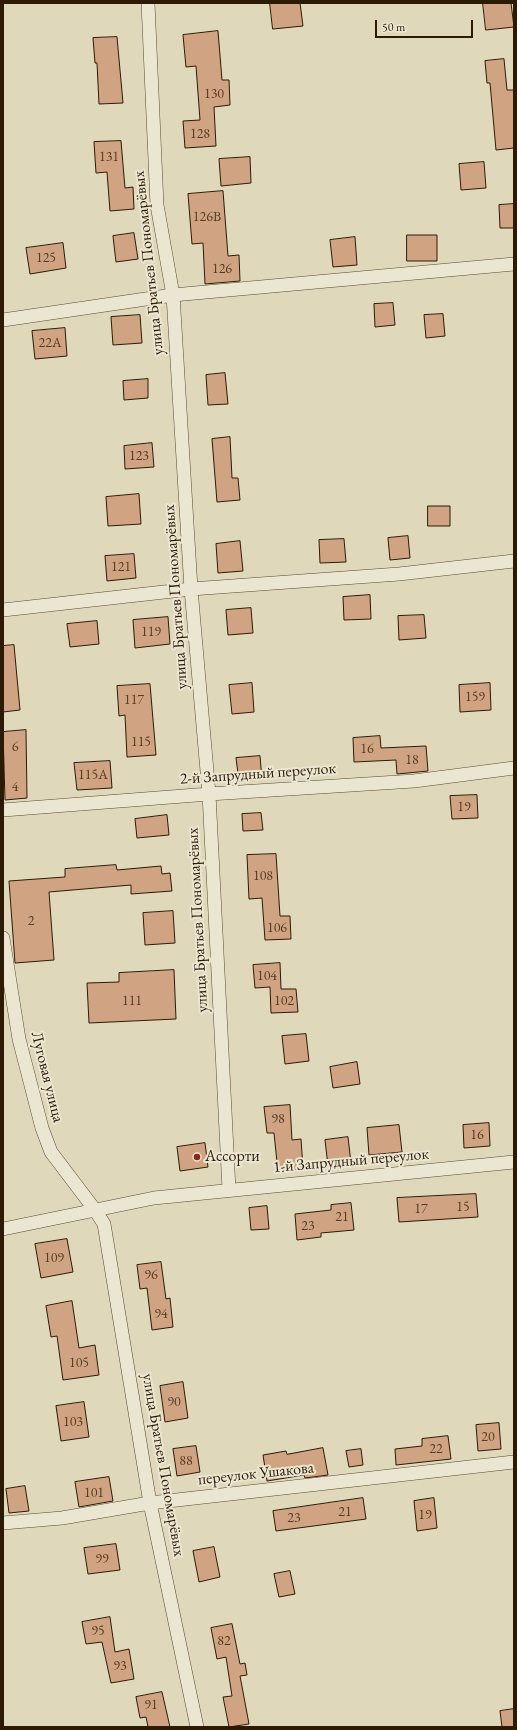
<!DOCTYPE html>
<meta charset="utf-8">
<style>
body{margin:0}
#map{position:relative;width:517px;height:1730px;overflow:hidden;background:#e0d8ba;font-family:"EB Garamond",serif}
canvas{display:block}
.frame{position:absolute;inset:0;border:4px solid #2d1a05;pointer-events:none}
.scale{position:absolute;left:375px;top:20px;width:98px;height:18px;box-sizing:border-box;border:2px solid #2d1a05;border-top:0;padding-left:5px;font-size:12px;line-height:14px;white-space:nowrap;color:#2d1a05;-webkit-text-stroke:3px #ebe6d2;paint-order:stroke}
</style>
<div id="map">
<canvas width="517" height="1730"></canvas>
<div class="frame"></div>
<div class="scale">50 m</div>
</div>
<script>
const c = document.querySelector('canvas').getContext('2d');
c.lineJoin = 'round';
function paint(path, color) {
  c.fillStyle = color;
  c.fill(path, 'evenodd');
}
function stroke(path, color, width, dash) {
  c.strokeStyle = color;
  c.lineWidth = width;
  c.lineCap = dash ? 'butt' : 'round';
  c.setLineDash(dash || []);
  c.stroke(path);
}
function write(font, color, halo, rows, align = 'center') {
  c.font = font + ' "EB Garamond",serif';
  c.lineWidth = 4;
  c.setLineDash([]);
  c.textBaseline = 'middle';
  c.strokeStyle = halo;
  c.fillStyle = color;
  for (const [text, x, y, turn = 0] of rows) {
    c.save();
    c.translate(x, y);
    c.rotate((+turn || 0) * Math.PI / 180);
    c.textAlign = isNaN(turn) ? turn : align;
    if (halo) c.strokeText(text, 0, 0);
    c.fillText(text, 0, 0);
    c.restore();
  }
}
const building = new Path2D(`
 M 270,3 L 300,3 L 303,26 L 273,29 Z
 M 483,3 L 511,3 L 514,27 L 486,30 Z
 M 218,31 L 222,80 L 229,80 L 230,105 L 214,107 L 216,146 L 185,148 L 183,121 L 200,120 L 196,66 L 186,67 L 183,35 Z
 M 117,37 L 123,103 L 99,104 L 97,63 L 95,63 L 93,38 Z
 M 504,59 L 507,90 L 514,90 L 514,148 L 496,150 L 490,83 L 487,83 L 485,61 Z
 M 121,141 L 125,188 L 133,187 L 134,209 L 110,211 L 107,172 L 96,173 L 94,142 Z
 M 250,157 L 251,183 L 221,186 L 219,159 Z
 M 484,162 L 486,188 L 461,190 L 459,164 Z
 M 223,191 L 228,256 L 239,255 L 240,281 L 205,284 L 203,243 L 192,244 L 188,194 Z
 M 514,204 L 514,228 L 500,228 L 499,205 Z
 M 134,233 L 138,259 L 116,262 L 113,236 Z
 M 407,235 L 437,235 L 437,261 L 407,261 Z
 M 355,237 L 357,265 L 333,267 L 330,240 Z
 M 63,243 L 66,268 L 30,274 L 26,248 Z
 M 393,303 L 395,325 L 375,327 L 374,304 Z
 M 443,314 L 445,336 L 426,338 L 424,315 Z
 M 140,315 L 142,343 L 113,345 L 111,317 Z
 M 65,328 L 67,356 L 35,359 L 32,331 Z
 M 225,373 L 228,404 L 208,405 L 206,375 Z
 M 148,379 L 148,398 L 124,400 L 123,381 Z
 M 230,437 L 232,478 L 238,478 L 240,500 L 217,502 L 212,439 Z
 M 152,443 L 154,467 L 125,469 L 124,446 Z
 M 139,494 L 141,524 L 108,526 L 106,497 Z
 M 428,506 L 450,506 L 450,526 L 428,526 Z
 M 408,536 L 410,558 L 390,560 L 388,538 Z
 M 344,539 L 346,562 L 320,563 L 319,540 Z
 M 240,541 L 243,571 L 218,573 L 216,544 Z
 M 134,554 L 136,578 L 107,581 L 105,556 Z
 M 370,595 L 371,619 L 344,620 L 343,597 Z
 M 251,608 L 253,633 L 228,635 L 226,610 Z
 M 424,615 L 426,638 L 399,640 L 398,616 Z
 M 168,617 L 170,644 L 135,648 L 133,620 Z
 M 97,621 L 99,644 L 70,647 L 67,624 Z
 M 14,645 L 20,710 L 3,712 L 3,646 Z
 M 252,683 L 254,712 L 232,714 L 229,685 Z
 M 490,683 L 491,710 L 460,712 L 459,685 Z
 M 150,684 L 156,755 L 127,757 L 125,715 L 119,716 L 117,686 Z
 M 26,730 L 27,798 L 5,800 L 3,732 Z
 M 380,736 L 381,748 L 426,746 L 428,771 L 397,774 L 396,760 L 354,762 L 353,738 Z
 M 260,756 L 262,779 L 239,781 L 236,758 Z
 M 110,761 L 112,788 L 77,790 L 74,763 Z
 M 477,795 L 478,818 L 452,819 L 450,796 Z
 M 261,813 L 263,830 L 243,831 L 242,814 Z
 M 167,815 L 169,835 L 137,838 L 135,819 Z
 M 276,854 L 280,916 L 290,916 L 291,939 L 265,940 L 262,898 L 249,899 L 247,855 Z
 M 116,865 L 117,870 L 161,866 L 162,874 L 170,873 L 172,891 L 131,894 L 131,885 L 49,892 L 54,960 L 15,963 L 9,881 L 65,877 L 65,869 Z
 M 173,911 L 175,943 L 145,945 L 143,913 Z
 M 280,963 L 281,989 L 296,989 L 298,1012 L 271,1013 L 270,987 L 255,988 L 253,965 Z
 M 174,970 L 176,1019 L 89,1023 L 87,983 L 119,982 L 119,973 Z
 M 306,1034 L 309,1061 L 285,1064 L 282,1036 Z
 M 357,1062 L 360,1084 L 333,1088 L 330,1067 Z
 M 290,1105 L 292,1140 L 301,1139 L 303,1168 L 278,1172 L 274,1133 L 267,1133 L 264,1107 Z
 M 489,1123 L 490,1146 L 464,1148 L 463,1125 Z
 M 399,1125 L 402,1152 L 369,1155 L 367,1128 Z
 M 348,1137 L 351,1163 L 328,1166 L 325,1140 Z
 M 205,1143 L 208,1167 L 180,1171 L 177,1147 Z
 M 476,1194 L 478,1217 L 399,1222 L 397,1198 Z
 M 351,1203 L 354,1230 L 321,1233 L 321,1237 L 297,1240 L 295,1214 L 331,1210 L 331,1205 Z
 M 267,1206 L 269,1229 L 251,1230 L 249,1208 Z
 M 67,1239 L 73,1272 L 41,1278 L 35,1244 Z
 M 161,1262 L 166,1299 L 170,1298 L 173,1327 L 152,1330 L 147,1288 L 140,1289 L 137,1265 Z
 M 72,1301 L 79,1348 L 95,1345 L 99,1375 L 63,1380 L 57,1336 L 51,1337 L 46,1306 Z
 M 183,1382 L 188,1418 L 165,1422 L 160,1386 Z
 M 84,1402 L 89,1437 L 61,1441 L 56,1406 Z
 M 499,1423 L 501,1449 L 478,1451 L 476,1425 Z
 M 448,1436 L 451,1459 L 396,1465 L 395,1449 L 422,1446 L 422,1439 Z
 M 196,1446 L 200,1472 L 177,1476 L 173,1449 Z
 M 323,1448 L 328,1475 L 305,1478 L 304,1475 L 267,1481 L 263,1455 L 286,1451 L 287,1454 Z
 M 361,1449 L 363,1465 L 349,1467 L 346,1451 Z
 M 109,1477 L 113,1501 L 79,1507 L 75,1482 Z
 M 25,1486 L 29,1511 L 9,1513 L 6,1489 Z
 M 363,1498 L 366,1519 L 276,1531 L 273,1511 Z
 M 434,1498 L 437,1528 L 417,1531 L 414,1501 Z
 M 116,1544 L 120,1570 L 88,1574 L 84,1548 Z
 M 214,1547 L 220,1577 L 199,1582 L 193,1551 Z
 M 290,1571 L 295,1594 L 279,1597 L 274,1574 Z
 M 110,1617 L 115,1652 L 129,1649 L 134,1679 L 111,1683 L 102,1642 L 86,1644 L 82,1622 Z
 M 232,1624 L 240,1664 L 245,1663 L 247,1675 L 240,1676 L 249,1724 L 229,1727 L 223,1697 L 232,1696 L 226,1657 L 217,1659 L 211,1628 Z
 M 162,1692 L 170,1727 L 148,1727 L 146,1717 L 140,1718 L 136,1697 Z
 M 514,1709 L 514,1727 L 502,1727 L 500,1711 Z`);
const minor = new Path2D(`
 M 148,3 L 157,205 L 173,295 L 191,589 L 209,794 L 229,1190
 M 3,320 L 173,295 L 514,264
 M 3,610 L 191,589 L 399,574 L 514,561
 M 3,810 L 209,794 L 414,781 L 514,768
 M 3,938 L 19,1039 L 42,1128 L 51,1152 L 95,1210 L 104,1224 L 150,1503 L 197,1727
 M 3,1229 L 154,1198 L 514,1162
 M 3,1523 L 62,1518 L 150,1503 L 514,1462`);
const markers = [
 [197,1157,4,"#8f2418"]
];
const numberNames = [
 ["130",214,94],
 ["128",200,134],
 ["131",109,157],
 ["126В",207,217],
 ["125",46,258],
 ["126",222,269],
 ["22А",50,343],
 ["123",139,456],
 ["121",121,567],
 ["119",151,632],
 ["159",475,697],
 ["117",134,700],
 ["115",141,742],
 ["6",15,747],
 ["16",367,749],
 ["18",412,760],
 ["115А",93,775],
 ["4",15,787],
 ["19",464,807],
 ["108",263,876],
 ["2",31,921],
 ["106",277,928],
 ["104",267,976],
 ["111",132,1001],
 ["102",284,1001],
 ["98",278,1119],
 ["16",477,1135],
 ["15",463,1207],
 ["17",421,1209],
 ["21",342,1217],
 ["23",308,1226],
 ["109",54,1258],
 ["96",151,1275],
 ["94",161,1314],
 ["105",79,1363],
 ["90",174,1402],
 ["103",73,1422],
 ["20",488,1437],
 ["22",436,1449],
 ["88",186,1461],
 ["101",94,1493],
 ["21",345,1512],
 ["19",425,1515],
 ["23",294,1518],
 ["99",102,1559],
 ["95",98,1631],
 ["82",224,1641],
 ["93",120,1666],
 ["91",151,1705]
];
const streetNames = [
 ["улица Братьев Пономарёвых",149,263,-96],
 ["улица Братьев Пономарёвых",176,597,-94],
 ["2-й Запрудный переулок",258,774,-4],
 ["улица Братьев Пономарёвых",198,920,-93],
 ["Луговая улица",47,1077,76],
 ["1-й Запрудный переулок",351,1161,-5],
 ["улица Братьев Пономарёвых",163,1465,80],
 ["переулок Ушакова",256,1474,-6]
];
const poiNames = [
 ["Ассорти",205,1157]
];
paint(building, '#d0a483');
stroke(building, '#2d1a05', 1);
stroke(minor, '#5a4a32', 14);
stroke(minor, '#ebe6d2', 13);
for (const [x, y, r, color] of markers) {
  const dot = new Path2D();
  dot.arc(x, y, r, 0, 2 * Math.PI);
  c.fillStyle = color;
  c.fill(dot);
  stroke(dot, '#ebe6d2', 1.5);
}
write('14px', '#563c24', null, numberNames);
write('16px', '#2d1a05', '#ebe6d2', streetNames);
write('16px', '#2d1a05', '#ebe6d2', poiNames, 'left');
</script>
